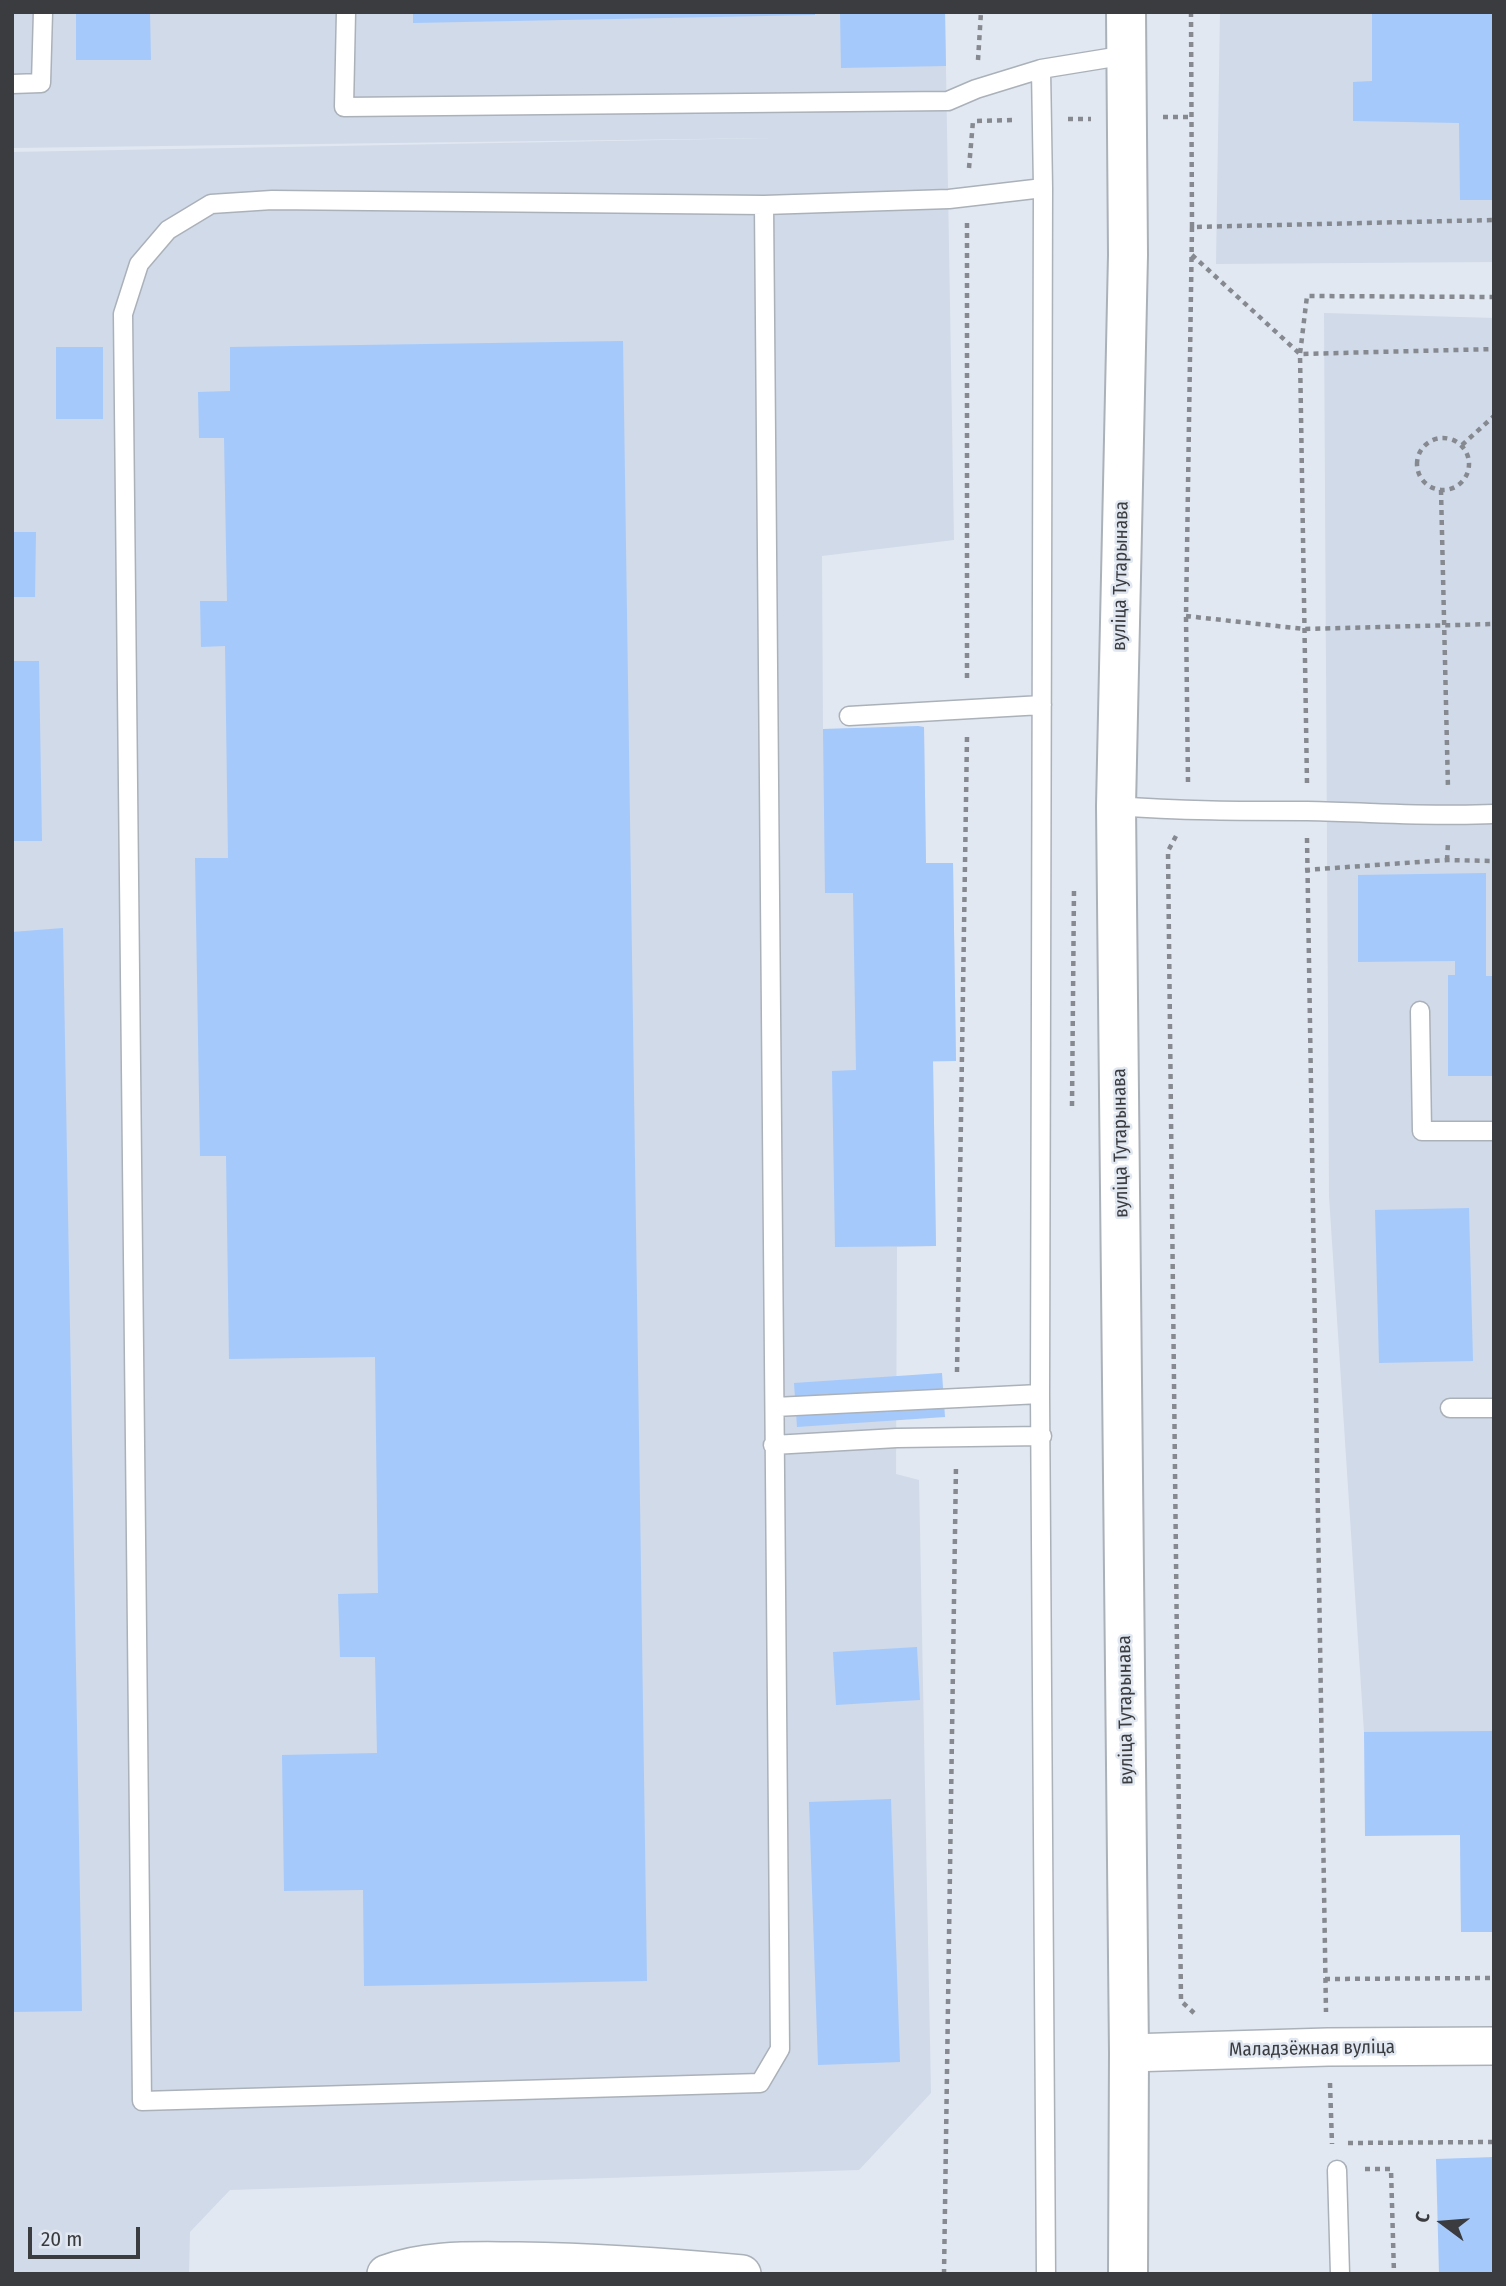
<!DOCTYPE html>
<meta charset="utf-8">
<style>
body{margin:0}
#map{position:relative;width:1506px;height:2286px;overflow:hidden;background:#e1e8f1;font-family:"Fira Sans Condensed",sans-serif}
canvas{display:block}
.frame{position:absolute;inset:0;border:14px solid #3a3c40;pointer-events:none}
.north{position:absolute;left:1408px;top:2188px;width:70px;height:70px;-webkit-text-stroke:5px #e1e8f1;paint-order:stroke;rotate:286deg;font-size:19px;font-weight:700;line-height:28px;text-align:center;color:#3a3c40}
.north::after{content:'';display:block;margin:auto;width:24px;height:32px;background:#3a3c40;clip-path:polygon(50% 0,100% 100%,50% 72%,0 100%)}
.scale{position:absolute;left:28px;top:2227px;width:112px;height:32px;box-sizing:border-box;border:4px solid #3a3c40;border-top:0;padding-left:9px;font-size:21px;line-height:24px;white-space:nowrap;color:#3a3c40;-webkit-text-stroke:5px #e1e8f1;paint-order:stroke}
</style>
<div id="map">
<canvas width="1506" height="2286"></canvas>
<div class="frame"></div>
<div class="north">С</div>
<div class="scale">20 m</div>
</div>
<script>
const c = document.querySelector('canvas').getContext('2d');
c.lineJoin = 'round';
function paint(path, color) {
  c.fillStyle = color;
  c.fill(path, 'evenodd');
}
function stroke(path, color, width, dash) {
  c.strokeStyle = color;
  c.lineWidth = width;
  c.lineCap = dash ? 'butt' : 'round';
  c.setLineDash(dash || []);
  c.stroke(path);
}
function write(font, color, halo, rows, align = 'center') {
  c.font = font + ' "Fira Sans Condensed",sans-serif';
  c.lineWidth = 5;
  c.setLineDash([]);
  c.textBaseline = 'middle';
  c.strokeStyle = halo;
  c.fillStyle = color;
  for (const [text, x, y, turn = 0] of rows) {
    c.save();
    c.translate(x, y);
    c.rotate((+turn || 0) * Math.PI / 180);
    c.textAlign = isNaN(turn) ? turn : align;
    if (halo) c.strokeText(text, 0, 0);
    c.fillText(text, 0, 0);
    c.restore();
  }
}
const built = new Path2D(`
 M 12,12 L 945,12 L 954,540 L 822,556 L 823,729 L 924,727 L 926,863 L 953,863 L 956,1061 L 933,1062 L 936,1246 L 897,1247 L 896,1474 L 919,1480 L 931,2093 L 859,2170 L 230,2190 L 190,2232 L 189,2274 L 12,2274 L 12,152 L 771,138 L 12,148 Z
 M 1220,12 L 1494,12 L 1494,262 L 1216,264 Z
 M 1324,313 L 1494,318 L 1494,1932 L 1461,1932 L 1460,1835 L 1364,1732 L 1329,1196 Z`);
const building = new Path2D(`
 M 76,12 L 150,12 L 151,60 L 76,60 Z
 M 413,12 L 815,12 L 815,15 L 413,23 Z
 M 840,12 L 945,12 L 946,66 L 841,68 Z
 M 1372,12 L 1494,12 L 1494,200 L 1460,200 L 1459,123 L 1353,121 L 1353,82 L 1372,81 Z
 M 623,341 L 647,1981 L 364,1986 L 363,1890 L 284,1891 L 282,1755 L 377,1753 L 375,1657 L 340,1657 L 338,1594 L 378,1593 L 375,1357 L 229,1359 L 226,1156 L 200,1156 L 195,858 L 228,858 L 225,646 L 201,647 L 200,601 L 227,601 L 224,438 L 199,438 L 198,392 L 230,391 L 230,347 Z
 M 56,347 L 103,347 L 103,419 L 56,419 Z
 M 12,532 L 36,532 L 35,597 L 12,597 Z
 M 12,661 L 39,661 L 42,841 L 12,841 Z
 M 918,726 L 924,727 L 926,863 L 953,863 L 956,1061 L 933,1061 L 936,1246 L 835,1247 L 832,1071 L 856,1070 L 853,893 L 825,893 L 823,729 Z
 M 1486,873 L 1486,976 L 1494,976 L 1494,1076 L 1448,1076 L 1448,975 L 1455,975 L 1455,961 L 1358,962 L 1358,875 Z
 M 63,928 L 82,2011 L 12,2012 L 12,932 Z
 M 1469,1208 L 1473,1361 L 1379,1363 L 1375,1210 Z
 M 942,1373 L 945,1417 L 797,1427 L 794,1383 Z
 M 917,1647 L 920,1700 L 836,1705 L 833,1652 Z
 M 1494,1731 L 1494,1932 L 1461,1932 L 1460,1835 L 1365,1836 L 1364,1732 Z
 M 891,1799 L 900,2062 L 818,2065 L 809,1802 Z
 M 1494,2157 L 1494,2274 L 1439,2274 L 1436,2159 Z`);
const path = new Path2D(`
 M 1191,12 L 1192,227
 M 978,60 L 981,12
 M 1163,117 L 1192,117
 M 1068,119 L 1091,119
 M 977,121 L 1014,120
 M 969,168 L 973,121
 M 967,223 L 967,683
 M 1192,255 L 1300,354 L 1494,349
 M1417 464a26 26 0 1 1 52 0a26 26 0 1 1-52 0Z
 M 1462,445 L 1494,416
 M 1441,490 L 1448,789
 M 1186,616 L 1304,629 L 1494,624
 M 1188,782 L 1186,616 L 1192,227 L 1494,220
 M 1307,783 L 1300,354 L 1307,296 L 1494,297
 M 1176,836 L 1168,851 L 1181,2001 L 1194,2013
 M 1307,838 L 1326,2012
 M 1447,860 L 1448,843
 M 1305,870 L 1447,860 L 1494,861
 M 1072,1106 L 1074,889
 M 957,1372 L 967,737
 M 1325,1979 L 1494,1978
 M 1330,2083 L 1332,2144
 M 1348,2143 L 1494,2142
 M 1365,2169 L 1391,2169 L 1394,2274
 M 944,2274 L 956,1465`);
const service = new Path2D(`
 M 346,12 L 344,107 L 948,101 L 976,89 L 1041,69
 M 12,84 L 41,83 L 43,12
 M 764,205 L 272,200 L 211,204 L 168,230 L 139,264 L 123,314 L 142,2101 L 760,2083 L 780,2049 L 764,205 L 949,199 L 1043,188
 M 849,716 L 1042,705
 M 1116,806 C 1180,811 1243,811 1307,811 C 1370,812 1431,817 1494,814
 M 1420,1011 L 1422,1131 L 1494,1131
 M 775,1407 L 1040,1394
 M 1450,1408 L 1494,1408
 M 773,1445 L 897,1438 L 1042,1436
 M 1337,2170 L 1340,2274
 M 1046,2274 L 1040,1394 L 1043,188 L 1041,69 L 1127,55`);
const minor = new Path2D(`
 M 1129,2053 L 1328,2047 L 1494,2046
 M 386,2274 C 427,2258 476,2261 519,2261 C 594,2262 668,2267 742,2274`);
const tertiary = new Path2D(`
 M 1126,12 L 1128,255 L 1116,806 L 1129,2053 L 1128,2274`);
const streetNames = [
 ["вуліца Тутарынава",1121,576,-89],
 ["вуліца Тутарынава",1121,1143,-91],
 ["вуліца Тутарынава",1126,1710,-91],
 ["Маладзёжная вуліца",1312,2049,-1]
];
paint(built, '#d0dae9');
paint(building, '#a5c9fb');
stroke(service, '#abb1b9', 21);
stroke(minor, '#abb1b9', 40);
stroke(tertiary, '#abb1b9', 42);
stroke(path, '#868a90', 4.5, [5, 5]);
stroke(service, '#fff', 18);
stroke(minor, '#fff', 37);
stroke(tertiary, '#fff', 38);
write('19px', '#3a3c40', '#e1e8f1', streetNames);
</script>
